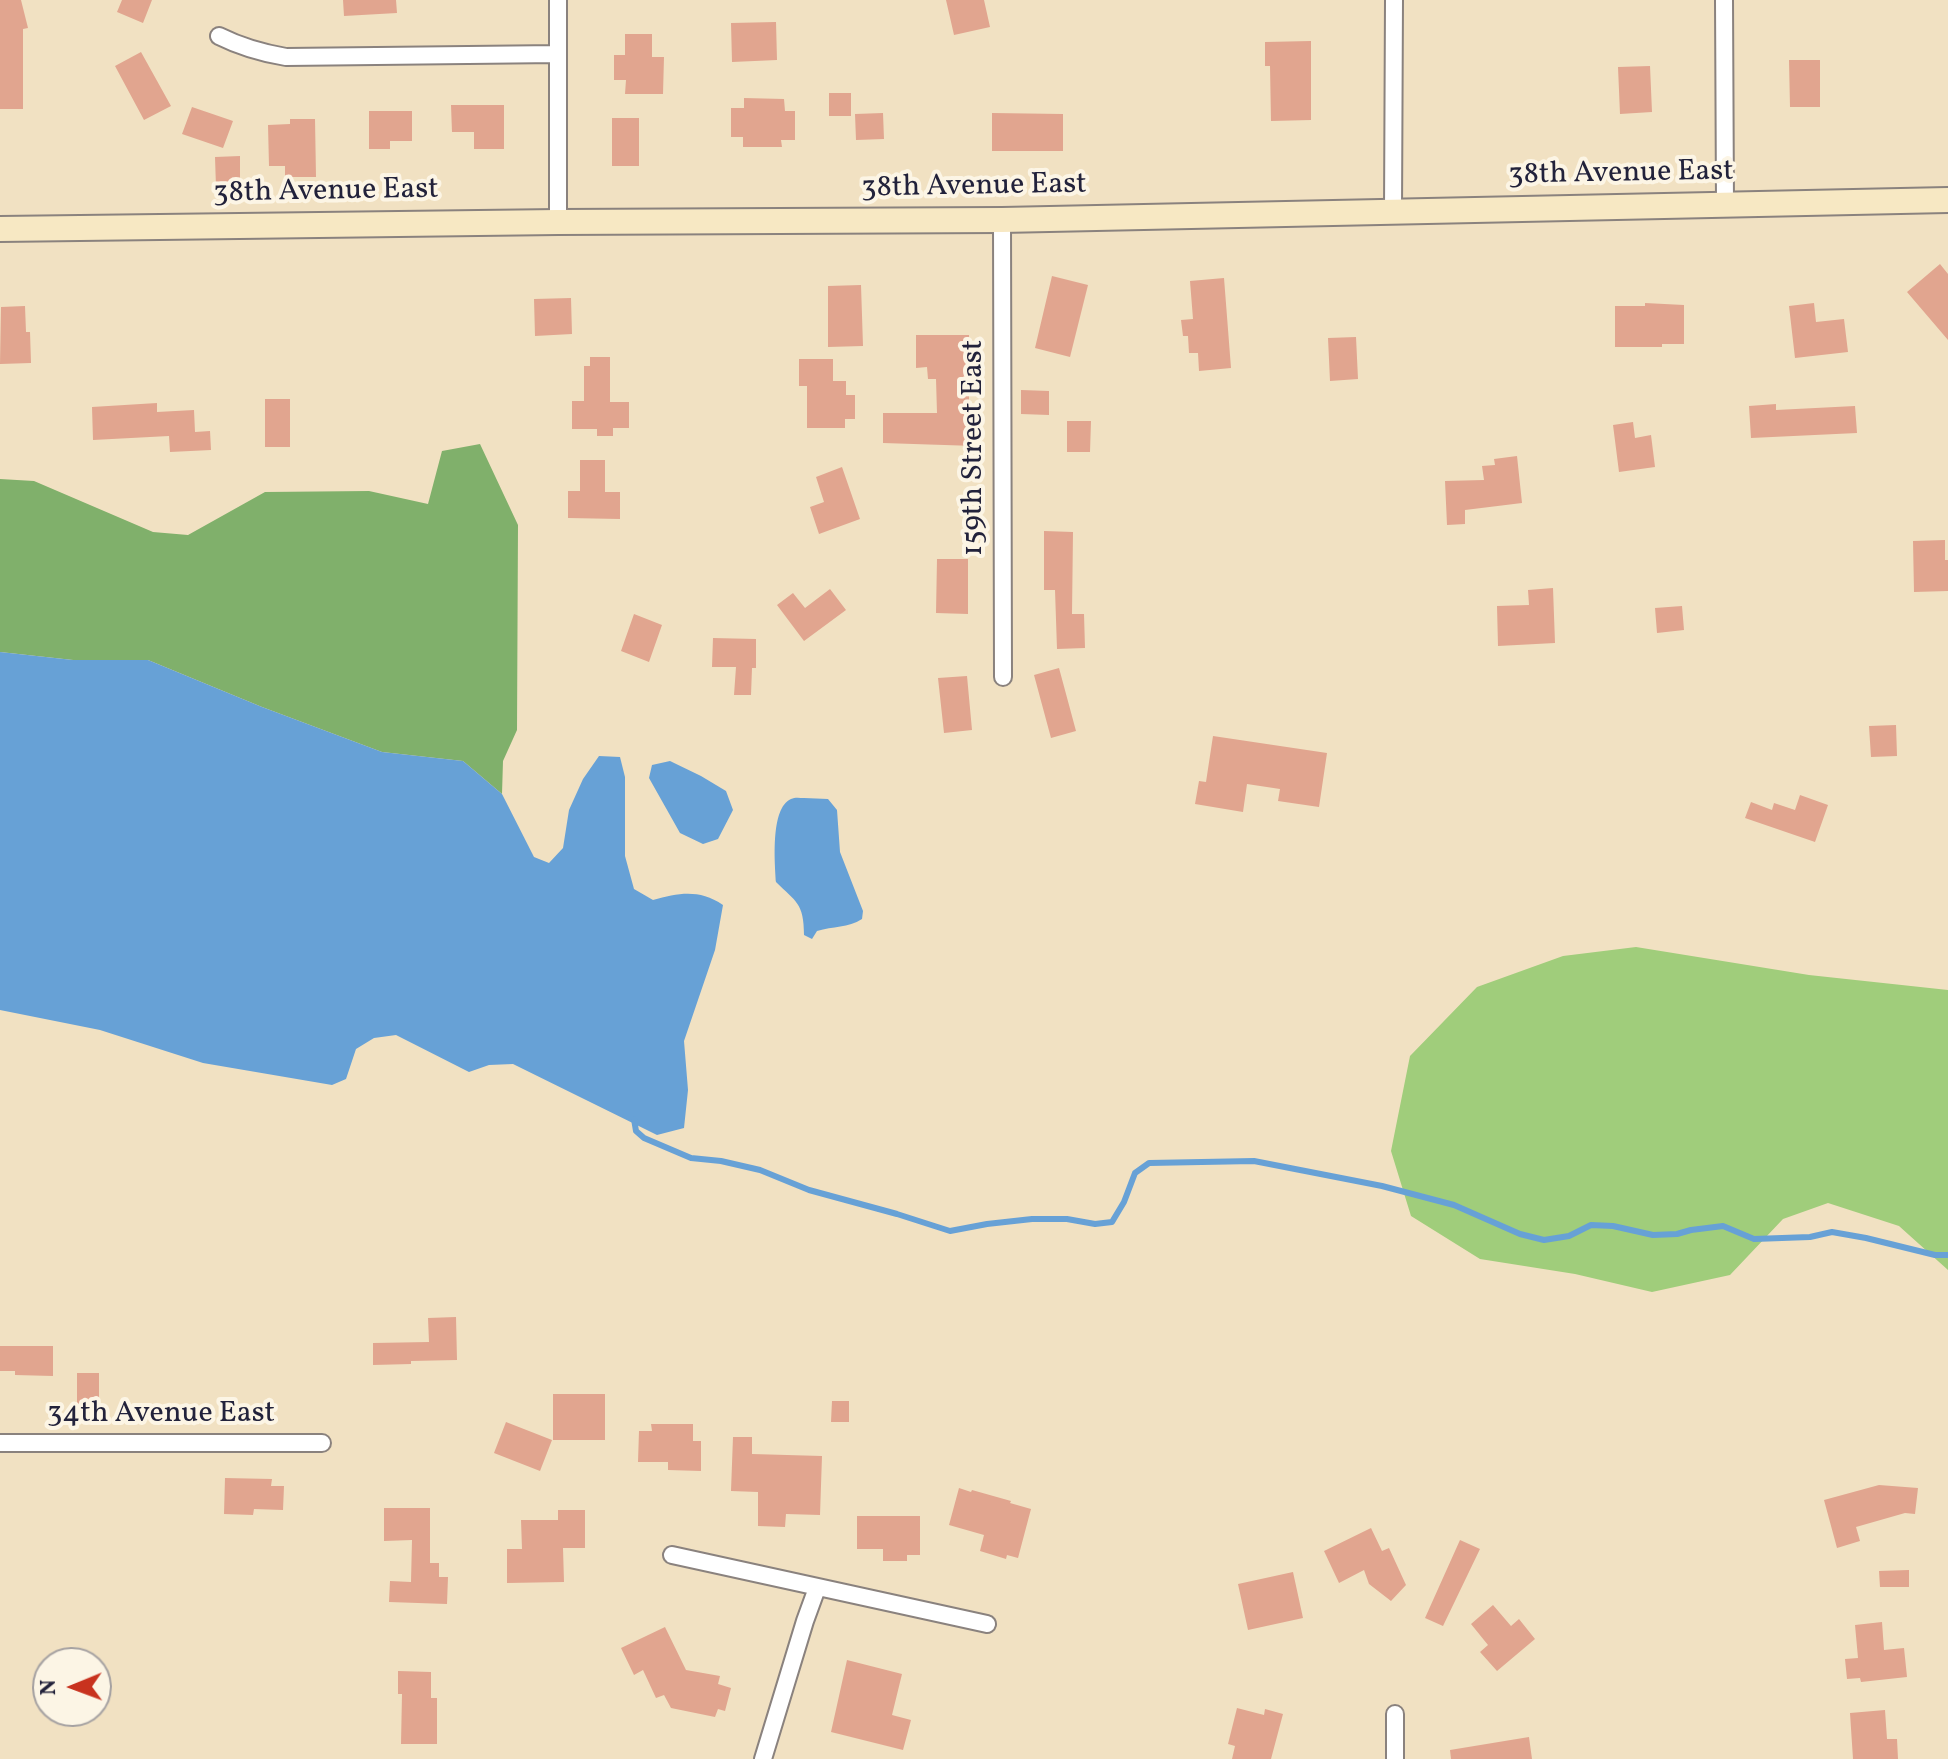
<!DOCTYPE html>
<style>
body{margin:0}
#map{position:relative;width:1948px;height:1759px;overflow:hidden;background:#f1e1c2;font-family:Vollkorn,serif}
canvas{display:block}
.north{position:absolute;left:32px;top:1647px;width:80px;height:80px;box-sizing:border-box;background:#fcf5e5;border:2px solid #a5a1a1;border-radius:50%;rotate:269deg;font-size:22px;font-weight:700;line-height:32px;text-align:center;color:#22223b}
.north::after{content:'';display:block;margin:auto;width:28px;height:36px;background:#c8321e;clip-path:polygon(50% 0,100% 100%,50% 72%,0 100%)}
</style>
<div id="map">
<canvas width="1948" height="1759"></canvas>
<div class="north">N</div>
</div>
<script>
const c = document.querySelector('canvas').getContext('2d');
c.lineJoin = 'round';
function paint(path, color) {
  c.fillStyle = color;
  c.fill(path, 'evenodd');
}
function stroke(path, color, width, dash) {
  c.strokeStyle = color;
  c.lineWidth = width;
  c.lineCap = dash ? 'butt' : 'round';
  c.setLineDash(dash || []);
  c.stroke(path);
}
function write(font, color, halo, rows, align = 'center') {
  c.font = font + ' Vollkorn,serif';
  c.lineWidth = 8;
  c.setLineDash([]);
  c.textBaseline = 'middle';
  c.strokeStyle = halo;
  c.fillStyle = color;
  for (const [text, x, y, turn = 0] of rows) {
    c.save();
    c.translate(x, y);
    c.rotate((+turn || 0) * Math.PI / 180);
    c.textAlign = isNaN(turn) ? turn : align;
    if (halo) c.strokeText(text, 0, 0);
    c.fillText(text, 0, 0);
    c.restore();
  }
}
const green = new Path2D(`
 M 1636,947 L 1809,975 L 1948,990 L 1948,1270 L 1899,1226 L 1828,1203 L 1783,1219 L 1730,1275 L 1652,1292 L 1575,1274 L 1480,1259 L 1411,1216 L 1391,1151 L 1410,1056 L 1477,987 L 1563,956 Z`);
const forest = new Path2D(`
 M 480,444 L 518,525 L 517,730 L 503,761 L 502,794 L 463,761 L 382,752 L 262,707 L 148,660 L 73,660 L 0,652 L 0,479 L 34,481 L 153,532 L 188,535 L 265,492 L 369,491 L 428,504 L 442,451 Z`);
const water = new Path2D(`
 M 0,652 L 73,660 L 148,660 L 262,707 L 382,752 L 463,761 L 502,794 L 534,857 L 549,863 L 563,848 L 569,810 L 583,779 L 599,756 L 620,757 L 625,777 L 625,856 L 634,889 L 653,900 C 679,893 699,889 723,905 L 715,950 L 684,1041 L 688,1090 L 684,1128 L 657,1135 L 513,1064 L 489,1065 L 469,1072 L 396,1035 L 374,1038 L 356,1049 L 346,1079 L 332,1085 L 203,1063 L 100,1030 L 0,1010 Z
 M 670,761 L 701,776 L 726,791 L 733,810 L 718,839 L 703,844 L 680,833 L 649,778 L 652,765 Z
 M 804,798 L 828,799 L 837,810 L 840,852 L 863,911 L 862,919 C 848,928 833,926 817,931 L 812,939 L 804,935 C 804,903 796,902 776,882 C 775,864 770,808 791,799 C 795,797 800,798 804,798 Z`);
const stream = new Path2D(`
 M 634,1119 L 636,1131 L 644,1138 L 691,1158 L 721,1161 L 760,1170 L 809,1190 L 897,1214 L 950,1231 L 987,1224 L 1032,1219 L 1067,1219 L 1095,1224 L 1112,1222 L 1124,1202 L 1135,1173 L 1149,1163 L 1254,1161 L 1382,1186 L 1454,1205 L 1520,1234 L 1544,1240 L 1569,1236 L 1591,1225 L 1613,1226 L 1653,1235 L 1677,1234 L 1691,1230 L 1723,1226 L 1754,1239 L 1810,1237 L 1832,1232 L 1866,1238 L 1935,1255 L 1948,1255`);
const building = new Path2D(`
 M 0,0 L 21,0 L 28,28 L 23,29 L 23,109 L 0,109 Z
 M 122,0 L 152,0 L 143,23 L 117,12 Z
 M 343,0 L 396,0 L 397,13 L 344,16 Z
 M 946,0 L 984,0 L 990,27 L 954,35 Z
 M 776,22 L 777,60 L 732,62 L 731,23 Z
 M 625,34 L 652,34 L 652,57 L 664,57 L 663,94 L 625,94 L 626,80 L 614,80 L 614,55 L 625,55 Z
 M 1311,41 L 1311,120 L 1271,121 L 1270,66 L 1265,66 L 1265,42 Z
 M 141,52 L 171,106 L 144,120 L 115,66 Z
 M 1789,60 L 1820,60 L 1820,107 L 1790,107 Z
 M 1650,66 L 1652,112 L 1620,114 L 1618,67 Z
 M 829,93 L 851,93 L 851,116 L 829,116 Z
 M 744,98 L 784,99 L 785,111 L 795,111 L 795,140 L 781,140 L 782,147 L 743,147 L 743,137 L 731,137 L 731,108 L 744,108 Z
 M 451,105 L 504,105 L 504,149 L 474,149 L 474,132 L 452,132 Z
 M 192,107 L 233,121 L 223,148 L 182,134 Z
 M 369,111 L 412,111 L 412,141 L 390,141 L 390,149 L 369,149 Z
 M 883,113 L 884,139 L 856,140 L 855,114 Z
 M 992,113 L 1063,114 L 1063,151 L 992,151 Z
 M 612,118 L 639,118 L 639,166 L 612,166 Z
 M 290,119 L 315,119 L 316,177 L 285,177 L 285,166 L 269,166 L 268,125 L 290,124 Z
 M 240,156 L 240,186 L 216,187 L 215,157 Z
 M 1940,264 L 1948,274 L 1948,340 L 1907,292 Z
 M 1052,276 L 1088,285 L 1070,357 L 1035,348 Z
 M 1224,278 L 1231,368 L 1199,371 L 1198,353 L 1189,353 L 1188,336 L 1183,336 L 1181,320 L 1193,319 L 1190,281 Z
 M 861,285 L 863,346 L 828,347 L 828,286 Z
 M 571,298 L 572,334 L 535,336 L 534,299 Z
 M 1645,303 L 1684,305 L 1684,344 L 1662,344 L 1662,347 L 1615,347 L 1615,306 L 1645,306 Z
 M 1814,303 L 1816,322 L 1844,319 L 1848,352 L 1795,358 L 1789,306 Z
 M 25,306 L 26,332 L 30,332 L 31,363 L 0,364 L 1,307 Z
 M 916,335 L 969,335 L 969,416 L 976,416 L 975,446 L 883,443 L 883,413 L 937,413 L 936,379 L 928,379 L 927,367 L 916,368 Z
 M 1356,337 L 1358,379 L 1330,381 L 1328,338 Z
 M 590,357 L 610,357 L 610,402 L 629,402 L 629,428 L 613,428 L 613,436 L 597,436 L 597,429 L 572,429 L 572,401 L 584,401 L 584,366 L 590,366 Z
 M 799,359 L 833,359 L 833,381 L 846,381 L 846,395 L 855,395 L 855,419 L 845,419 L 845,428 L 807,428 L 807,386 L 799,386 Z
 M 1021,390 L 1049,391 L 1049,415 L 1021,414 Z
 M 265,399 L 290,399 L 290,447 L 265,447 Z
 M 157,403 L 157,412 L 194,410 L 195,432 L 210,431 L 211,450 L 170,452 L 169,436 L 93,440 L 92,407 Z
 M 1776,404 L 1776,410 L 1855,406 L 1857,433 L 1751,438 L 1749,406 Z
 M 1067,421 L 1091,421 L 1090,452 L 1067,452 Z
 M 1633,422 L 1635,438 L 1651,435 L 1655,467 L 1619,472 L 1613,425 Z
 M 1517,456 L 1522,503 L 1465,510 L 1465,524 L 1447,525 L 1445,481 L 1484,480 L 1482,466 L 1495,465 L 1494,459 Z
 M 580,460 L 605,460 L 605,492 L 620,492 L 620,519 L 568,518 L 568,491 L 580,491 Z
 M 842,467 L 860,519 L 819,534 L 810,507 L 824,502 L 816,477 Z
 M 1044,531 L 1073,532 L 1072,614 L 1084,614 L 1085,648 L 1057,649 L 1055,590 L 1044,590 Z
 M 1945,540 L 1945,560 L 1948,560 L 1948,591 L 1914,592 L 1913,541 Z
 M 937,559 L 968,559 L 968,614 L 936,613 Z
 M 1553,588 L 1555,643 L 1498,646 L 1497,606 L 1529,605 L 1528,590 Z
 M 830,589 L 846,610 L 804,641 L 777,605 L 793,593 L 805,608 Z
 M 1682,606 L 1684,630 L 1657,633 L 1655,608 Z
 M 634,614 L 662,625 L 649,662 L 621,651 Z
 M 713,638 L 756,639 L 756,668 L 752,668 L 751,695 L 734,695 L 736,667 L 712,667 Z
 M 1059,668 L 1076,731 L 1051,738 L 1034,675 Z
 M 967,676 L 972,730 L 944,733 L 938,678 Z
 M 1896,725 L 1897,756 L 1871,757 L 1869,726 Z
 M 1213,736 L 1327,753 L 1319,807 L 1278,801 L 1280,789 L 1247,784 L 1243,812 L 1195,804 L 1199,781 L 1206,782 Z
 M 1800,795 L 1828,805 L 1815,842 L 1745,818 L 1751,802 L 1772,810 L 1774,803 L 1795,810 Z
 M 456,1317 L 457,1360 L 411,1361 L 411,1364 L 373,1365 L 373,1343 L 429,1342 L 428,1318 Z
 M 0,1346 L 53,1346 L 53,1376 L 15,1375 L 15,1371 L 0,1371 Z
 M 77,1373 L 99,1373 L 99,1412 L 77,1412 Z
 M 553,1394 L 605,1394 L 605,1440 L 553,1440 Z
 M 832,1401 L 849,1401 L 849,1422 L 831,1422 Z
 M 506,1422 L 552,1440 L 540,1471 L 494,1453 Z
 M 651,1424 L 693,1424 L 693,1441 L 701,1441 L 701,1471 L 668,1470 L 668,1462 L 638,1462 L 639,1431 L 652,1431 Z
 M 733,1437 L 752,1437 L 752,1454 L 822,1456 L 820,1515 L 786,1514 L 785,1527 L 758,1526 L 758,1492 L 731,1491 Z
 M 225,1478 L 272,1479 L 271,1486 L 284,1486 L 283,1510 L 254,1509 L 253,1515 L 224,1514 Z
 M 1879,1485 L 1918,1488 L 1915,1514 L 1905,1513 L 1856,1527 L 1860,1541 L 1837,1548 L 1824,1500 Z
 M 959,1488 L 971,1492 L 972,1490 L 1011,1501 L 1010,1503 L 1031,1509 L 1018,1558 L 1007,1555 L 1006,1559 L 980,1551 L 984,1535 L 949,1525 Z
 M 384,1508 L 430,1508 L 430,1563 L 439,1563 L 439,1577 L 448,1577 L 447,1604 L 389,1602 L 390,1581 L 411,1582 L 412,1540 L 384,1541 Z
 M 558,1510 L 585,1510 L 585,1548 L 563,1548 L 564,1582 L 507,1583 L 507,1549 L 522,1549 L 521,1520 L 558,1520 Z
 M 857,1516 L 920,1516 L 920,1555 L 907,1555 L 907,1561 L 883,1561 L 883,1549 L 857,1549 Z
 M 1371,1528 L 1382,1551 L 1389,1548 L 1406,1585 L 1391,1601 L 1369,1584 L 1364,1570 L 1339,1583 L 1324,1551 Z
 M 1460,1540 L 1480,1549 L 1443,1626 L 1425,1618 Z
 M 1909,1570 L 1909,1587 L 1880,1587 L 1879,1571 Z
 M 1293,1572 L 1303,1618 L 1248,1630 L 1238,1584 Z
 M 1493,1605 L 1511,1626 L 1519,1619 L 1535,1639 L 1497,1671 L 1480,1652 L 1488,1645 L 1471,1624 Z
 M 1882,1622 L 1884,1650 L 1904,1648 L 1907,1677 L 1861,1682 L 1860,1678 L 1847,1679 L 1845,1659 L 1858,1658 L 1855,1625 Z
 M 665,1627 L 686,1670 L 720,1676 L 718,1684 L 731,1688 L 725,1711 L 718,1709 L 715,1717 L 671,1708 L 664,1695 L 656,1698 L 643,1670 L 634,1675 L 621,1648 Z
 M 847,1660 L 902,1674 L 892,1715 L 911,1720 L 903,1750 L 831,1732 Z
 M 398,1671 L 431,1672 L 431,1698 L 437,1698 L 437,1744 L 401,1744 L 402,1694 L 398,1694 Z
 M 1237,1708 L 1264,1715 L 1265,1709 L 1283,1714 L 1271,1759 L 1232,1759 L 1235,1746 L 1228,1744 Z
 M 1885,1710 L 1887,1739 L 1897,1739 L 1898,1759 L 1853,1759 L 1850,1713 Z
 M 1529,1737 L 1532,1759 L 1451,1759 L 1450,1750 Z`);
const street = new Path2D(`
 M 558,0 L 558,222
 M 1724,0 L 1725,204
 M 219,36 C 241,47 262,53 286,57 L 558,54
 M 1393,211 L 1394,0
 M 1002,220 L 1003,677
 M 0,1443 L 322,1443
 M 672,1555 L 987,1624
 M 1395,1714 L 1395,1759
 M 763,1759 L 805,1621 L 817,1588`);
const secondary = new Path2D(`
 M 0,229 L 558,222 L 1002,220 L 1948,200`);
const streetNames = [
 ["38th Avenue East",1621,175,-1],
 ["38th Avenue East",974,188,-1],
 ["38th Avenue East",326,193,-1],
 ["159th Street East",975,448,-90],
 ["34th Avenue East",161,1415]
];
paint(green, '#a0cd7b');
paint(forest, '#80b06b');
paint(water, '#67a1d6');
stroke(stream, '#67a1d6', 6);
paint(building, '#e1a58f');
stroke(street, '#8a827e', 20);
stroke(secondary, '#8a827e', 28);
stroke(street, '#fff', 16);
stroke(secondary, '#f7e8c3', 24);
write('30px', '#22223b', '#fcf5e5', streetNames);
</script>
